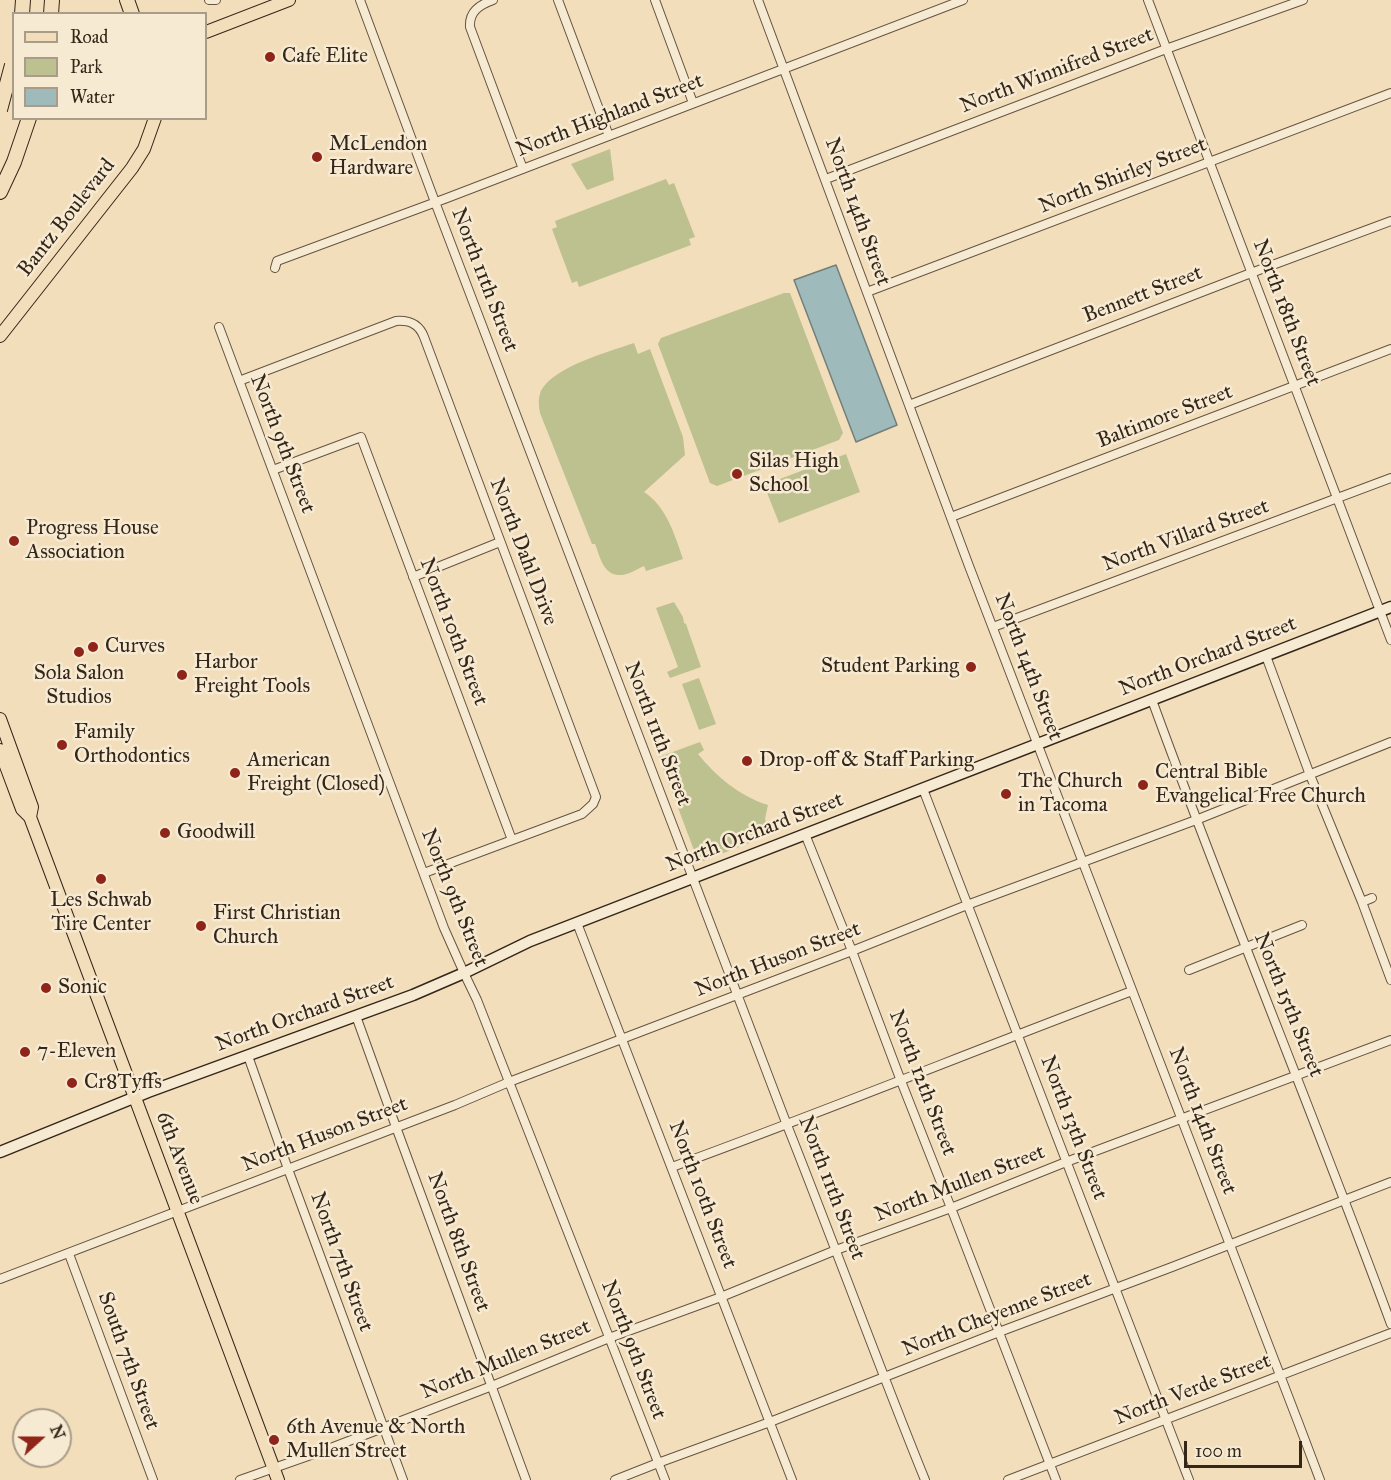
<!DOCTYPE html>
<style>
body{margin:0}
#map{position:relative;width:1391px;height:1480px;overflow:hidden;background:#f3debc;font-family:"IM FELL Great Primer",serif}
canvas{display:block}
.legend{position:absolute;left:12px;top:12px;width:195px;height:108px;box-sizing:border-box;background:#f7ead3;border:2px solid #a99c88;margin:0;padding:8px 10px;list-style:none;font-size:18px;color:#342618}
.legend li{display:flex;align-items:center;gap:12px;height:30px}
.legend b{width:30px;border:2px solid #a99c88}
.north{position:absolute;left:12px;top:1408px;width:60px;height:60px;box-sizing:border-box;background:#f7ead3;border:2px solid #a99c88;border-radius:50%;rotate:69deg;font-size:16px;font-weight:700;line-height:24px;text-align:center;color:#342618}
.north::after{content:'';display:block;margin:auto;width:21px;height:27px;background:#8f2418;clip-path:polygon(50% 0,100% 100%,50% 72%,0 100%)}
.scale{position:absolute;left:1184px;top:1441px;width:118px;height:27px;box-sizing:border-box;border:3px solid #342618;border-top:0;padding-left:8px;font-size:18px;line-height:21px;white-space:nowrap;color:#342618;-webkit-text-stroke:4px #f7ead3;paint-order:stroke}
</style>
<div id="map">
<canvas width="1391" height="1480"></canvas>
<ul class="legend">
<li><b style="height:8px;background:#f3debc"></b>Road</li>
<li><b style="height:16px;background:#bcc18f"></b>Park</li>
<li><b style="height:16px;background:#9fbaba"></b>Water</li>
</ul>
<div class="north">N</div>
<div class="scale">100 m</div>
</div>
<script>
const c = document.querySelector('canvas').getContext('2d');
c.lineJoin = 'round';
function paint(path, color) {
  c.fillStyle = color;
  c.fill(path, 'evenodd');
}
function stroke(path, color, width, dash) {
  c.strokeStyle = color;
  c.lineWidth = width;
  c.lineCap = dash ? 'butt' : 'round';
  c.setLineDash(dash || []);
  c.stroke(path);
}
function write(font, color, halo, rows, align = 'center') {
  c.font = font + ' "IM FELL Great Primer",serif';
  c.lineWidth = 5;
  c.setLineDash([]);
  c.textBaseline = 'middle';
  c.strokeStyle = halo;
  c.fillStyle = color;
  for (const [text, x, y, turn = 0] of rows) {
    c.save();
    c.translate(x, y);
    c.rotate((+turn || 0) * Math.PI / 180);
    c.textAlign = isNaN(turn) ? turn : align;
    if (halo) c.strokeText(text, 0, 0);
    c.fillText(text, 0, 0);
    c.restore();
  }
}
const green = new Path2D(`
 M 610,149 L 614,180 L 587,190 L 571,164 Z
 M 666,179 L 669,185 L 674,183 L 695,237 L 689,239 L 691,245 L 579,287 L 577,281 L 572,283 L 552,229 L 557,227 L 555,221 Z
 M 784,293 L 790,293 L 843,433 L 839,440 L 717,486 L 710,483 L 658,344 L 661,338 Z
 M 634,343 L 638,354 L 650,349 L 683,437 L 685,455 L 644,492 C 666,506 675,535 683,559 L 646,571 L 644,566 C 637,569 628,575 621,575 C 603,576 600,556 595,544 L 592,544 L 540,413 C 539,407 538,400 540,394 C 548,368 611,351 634,343 Z
 M 846,454 L 860,492 L 779,523 L 764,485 Z
 M 674,602 L 683,617 L 684,623 L 686,624 L 701,667 L 670,678 L 667,672 L 678,667 L 656,608 Z
 M 699,678 L 716,724 L 699,730 L 682,684 Z
 M 700,742 L 704,750 L 698,754 C 716,776 739,796 768,805 L 765,819 L 770,835 L 703,861 L 698,861 L 659,757 Z`);
const water = new Path2D(`
 M 836,265 L 897,425 L 856,442 L 794,280 Z`);
const street = new Path2D(`
 M 209,0 L 216,0
 M 360,0 L 435,202 L 787,1125 C 834,1243 877,1362 925,1480
 M 493,0 C 479,5 469,12 470,27 L 523,169
 M 558,0 L 609,136
 M 655,0 L 693,103
 M 758,0 C 829,189 898,378 969,566 C 1085,872 1205,1175 1320,1480
 M 1148,0 L 1391,640
 M 826,179 L 1166,49 L 1303,0
 M 275,268 L 277,261 L 447,198 L 963,0
 M 867,292 L 1391,93
 M 219,327 L 444,928 L 464,973 L 477,1000 L 665,1480
 M 239,381 L 396,321 C 410,320 419,324 424,337 L 596,797 L 593,804 L 582,814 L 424,873
 M 909,405 L 1251,273 L 1391,221
 M 273,470 L 361,437 L 512,840
 M 951,517 L 1391,349
 M 413,577 L 500,542
 M 993,627 L 1391,478
 M 1266,656 L 1310,775 L 1362,902 L 1391,980
 M 1152,700 C 1228,909 1314,1115 1391,1324
 M 923,789 L 1189,1480
 M 805,834 L 852,951 L 901,1081 L 951,1208 L 1056,1480
 M 1362,902 L 1372,898
 M 577,923 L 792,1480
 M 1189,970 L 1302,925
 M 356,1016 L 396,1127 L 526,1480
 M 248,1056 L 288,1169 L 403,1480
 M 672,1167 C 826,1111 978,1049 1132,991
 M 69,1254 L 153,1480
 M 0,1279 L 455,1105 L 509,1082 L 852,951 L 967,905 L 1196,820 L 1391,742
 M 240,1480 L 328,1449 L 492,1386 L 609,1338 L 721,1297 L 836,1250 L 951,1208 L 1066,1162 L 1391,1040
 M 615,1480 L 658,1463 L 770,1422 L 999,1332 L 1172,1267 L 1391,1182
 M 1008,1480 L 1391,1333`);
const secondary = new Path2D(`
 M 0,1152 L 148,1092 L 413,995 L 464,973 L 530,941 L 1391,607`);
const primary = new Path2D(`
 M 206,32 L 289,0
 M 0,336 L 132,168 L 144,149 L 155,118
 M 0,719 L 32,807 L 30,817
 M 0,750 L 22,809 L 30,817 L 278,1480`);
const highway = new Path2D(`
 M 127,0 L 132,14
 M 22,14 L 23,0
 M 51,14 L 52,0
 M 0,192 L 14,162 L 29,118`);
const highwayBridge = new Path2D(`
 M 0,110 L 12,65`);
const markers = [
 [270,57,6,"#8f2418"],
 [317,157,6,"#8f2418"],
 [737,474,6,"#8f2418"],
 [14,541,6,"#8f2418"],
 [93,647,6,"#8f2418"],
 [79,652,6,"#8f2418"],
 [971,667,6,"#8f2418"],
 [182,675,6,"#8f2418"],
 [62,745,6,"#8f2418"],
 [747,761,6,"#8f2418"],
 [235,773,6,"#8f2418"],
 [1143,785,6,"#8f2418"],
 [1006,794,6,"#8f2418"],
 [165,833,6,"#8f2418"],
 [101,879,6,"#8f2418"],
 [201,926,6,"#8f2418"],
 [46,988,6,"#8f2418"],
 [25,1052,6,"#8f2418"],
 [72,1083,6,"#8f2418"],
 [274,1440,6,"#8f2418"]
];
const poiNames = [
 ["Cafe Elite",282,57],
 ["McLendon",329,145],
 ["Hardware",329,169],
 ["Silas High",749,462],
 ["School",749,486],
 ["Progress House",26,529],
 ["Association",26,553],
 ["Curves",105,647],
 ["Harbor",194,663],
 ["Freight Tools",194,687],
 ["Student Parking",959,667,"right"],
 ["Sola Salon",79,674,"center"],
 ["Studios",79,698,"center"],
 ["Family",74,733],
 ["Orthodontics",74,757],
 ["American",247,761],
 ["Freight (Closed)",247,785],
 ["Drop-off & Staff Parking",759,761],
 ["Central Bible",1155,773],
 ["Evangelical Free Church",1155,797],
 ["The Church",1018,782],
 ["in Tacoma",1018,806],
 ["Goodwill",177,833],
 ["Les Schwab",101,901,"center"],
 ["Tire Center",101,925,"center"],
 ["First Christian",213,914],
 ["Church",213,938],
 ["Sonic",58,988],
 ["7-Eleven",37,1052],
 ["Cr8Tyffs",84,1083],
 ["6th Avenue & North",286,1428],
 ["Mullen Street",286,1452]
];
const streetNames = [
 ["North Winnifred Street",1057,71,-21],
 ["North Highland Street",610,116,-21],
 ["North Shirley Street",1123,176,-21],
 ["North 14th Street",857,212,70],
 ["Bantz Boulevard",67,218,-52],
 ["North 11th Street",484,280,69],
 ["Bennett Street",1143,295,-21],
 ["North 18th Street",1286,313,69],
 ["Baltimore Street",1165,417,-21],
 ["North 9th Street",282,444,69],
 ["North Villard Street",1186,536,-20],
 ["North Dahl Drive",523,552,69],
 ["North 10th Street",453,632,69],
 ["North Orchard Street",1208,657,-21],
 ["North 14th Street",1028,667,69],
 ["North 11th Street",657,734,69],
 ["North Orchard Street",755,833,-21],
 ["North 9th Street",454,898,68],
 ["North Huson Street",778,960,-21],
 ["North 15th Street",1288,1005,68],
 ["North Orchard Street",305,1014,-20],
 ["North 12th Street",922,1083,69],
 ["North 14th Street",1202,1121,69],
 ["North 13th Street",1073,1128,69],
 ["North Huson Street",325,1135,-21],
 ["6th Avenue",179,1158,69],
 ["North Mullen Street",960,1184,-21],
 ["North 11th Street",831,1188,69],
 ["North 10th Street",702,1195,69],
 ["North 8th Street",458,1242,70],
 ["North 7th Street",341,1262,70],
 ["North Cheyenne Street",997,1315,-21],
 ["North 9th Street",633,1350,69],
 ["North Mullen Street",506,1360,-22],
 ["South 7th Street",128,1361,70],
 ["North Verde Street",1193,1390,-21]
];
paint(green, '#bcc18f');
paint(water, '#9fbaba');
stroke(water, '#747f79', 1.5);
stroke(street, '#645441', 10);
stroke(secondary, '#342618', 13);
stroke(primary, '#342618', 14);
stroke(highway, '#342618', 16);
stroke(street, '#f7ead3', 8);
stroke(secondary, '#f7ead3', 10);
stroke(primary, '#f3debc', 12);
stroke(highway, '#f3debc', 14);
stroke(highwayBridge, '#342618', 16, []);
stroke(highwayBridge, '#f3debc', 14);
for (const [x, y, r, color] of markers) {
  const dot = new Path2D();
  dot.arc(x, y, r, 0, 2 * Math.PI);
  c.fillStyle = color;
  c.fill(dot);
  stroke(dot, '#f7ead3', 2);
}
write('21px', '#342618', '#f7ead3', poiNames, 'left');
write('21px', '#342618', '#f7ead3', streetNames);
</script>
